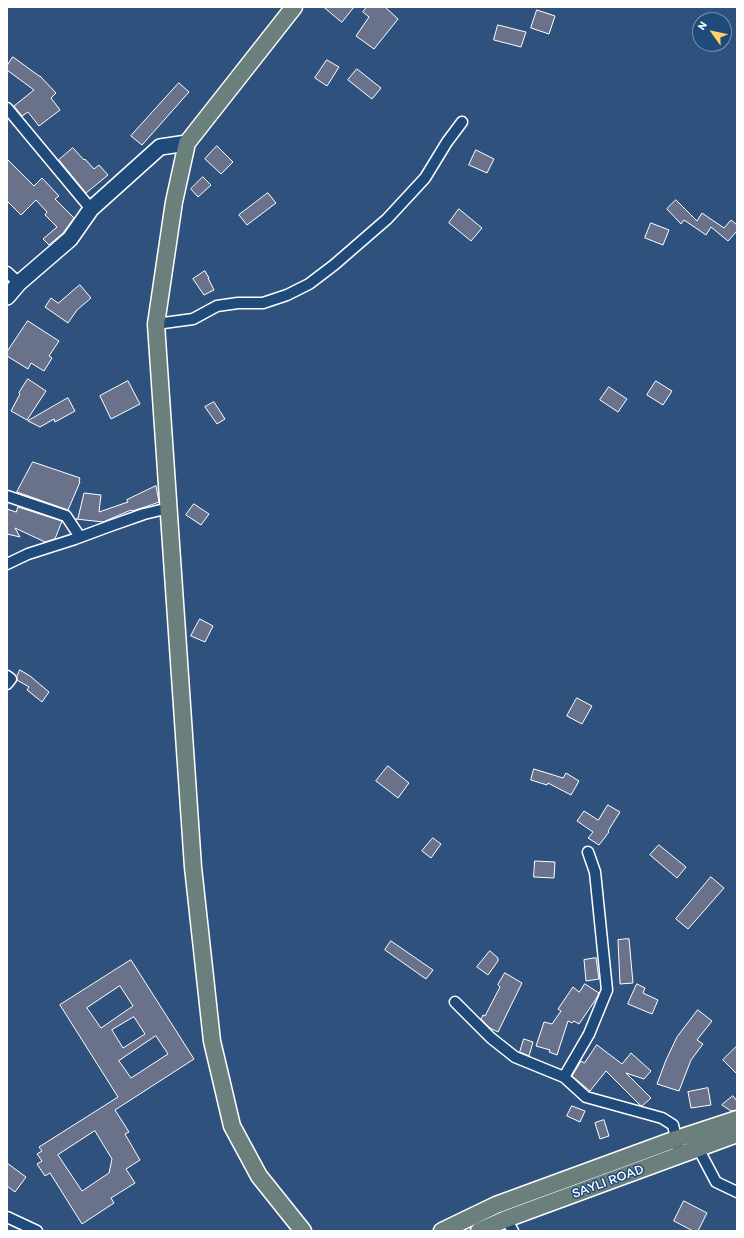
<!DOCTYPE html>
<style>
body{margin:0}
#map{position:relative;width:744px;height:1238px;overflow:hidden;background:#2e527d;font-family:Itim,sans-serif}
canvas{display:block}
.frame{position:absolute;inset:0;border:8px solid #fff;pointer-events:none}
.north{position:absolute;left:692px;top:12px;width:40px;height:40px;box-sizing:border-box;background:#1f4a7a;border:1px solid #7992af;border-radius:50%;rotate:303deg;font-size:11px;font-weight:700;line-height:16px;text-align:center;color:#fff}
.north::after{content:'';display:block;margin:auto;width:14px;height:18px;background:#ffd166;clip-path:polygon(50% 0,100% 100%,50% 72%,0 100%)}
</style>
<div id="map">
<canvas width="744" height="1238"></canvas>
<div class="frame"></div>
<div class="north">N</div>
</div>
<script>
const c = document.querySelector('canvas').getContext('2d');
c.lineJoin = 'round';
function paint(path, color) {
  c.fillStyle = color;
  c.fill(path, 'evenodd');
}
function stroke(path, color, width, dash) {
  c.strokeStyle = color;
  c.lineWidth = width;
  c.lineCap = dash ? 'butt' : 'round';
  c.setLineDash(dash || []);
  c.stroke(path);
}
function write(font, color, halo, rows, align = 'center') {
  c.font = font + ' Itim,sans-serif';
  c.lineWidth = 3;
  c.setLineDash([]);
  c.textBaseline = 'middle';
  c.strokeStyle = halo;
  c.fillStyle = color;
  for (const [text, x, y, turn = 0] of rows) {
    c.save();
    c.translate(x, y);
    c.rotate((+turn || 0) * Math.PI / 180);
    c.textAlign = isNaN(turn) ? turn : align;
    if (halo) c.strokeText(text, 0, 0);
    c.fillText(text, 0, 0);
    c.restore();
  }
}
const building = new Path2D(`
 M 324,7 L 354,7 L 342,22 Z
 M 367,7 L 385,7 L 398,19 L 374,49 L 356,36 L 369,17 L 363,12 Z
 M 537,10 L 555,16 L 549,34 L 531,28 Z
 M 498,25 L 526,32 L 521,47 L 494,40 Z
 M 13,57 L 39,76 L 40,76 L 56,93 L 51,98 L 60,110 L 39,126 L 28,112 L 22,116 L 14,106 L 34,90 L 7,70 L 7,66 Z
 M 327,60 L 339,67 L 327,86 L 315,78 Z
 M 357,69 L 381,88 L 372,99 L 348,80 Z
 M 179,83 L 189,92 L 142,145 L 131,136 Z
 M 217,146 L 233,162 L 221,174 L 205,159 Z
 M 73,148 L 84,160 L 85,159 L 94,169 L 99,165 L 108,175 L 86,193 L 59,160 Z
 M 476,150 L 494,159 L 487,173 L 469,165 Z
 M 7,159 L 34,186 L 42,178 L 59,196 L 55,199 L 74,218 L 63,233 L 49,245 L 43,239 L 57,227 L 45,215 L 47,212 L 36,200 L 21,215 L 7,201 Z
 M 203,177 L 211,185 L 198,197 L 191,189 Z
 M 268,193 L 276,203 L 247,225 L 239,215 Z
 M 676,200 L 697,221 L 702,213 L 724,228 L 731,220 L 737,225 L 737,231 L 728,241 L 711,227 L 706,235 L 684,220 L 681,224 L 667,209 Z
 M 459,209 L 482,228 L 471,241 L 449,223 Z
 M 651,223 L 669,230 L 663,245 L 645,238 Z
 M 205,271 L 209,278 L 208,278 L 214,290 L 204,295 L 193,279 Z
 M 80,285 L 91,298 L 77,310 L 68,323 L 45,307 L 51,298 L 58,303 Z
 M 28,321 L 59,341 L 49,356 L 52,358 L 44,371 L 31,363 L 28,369 L 7,356 L 7,352 Z
 M 28,379 L 46,391 L 27,420 L 11,411 L 20,394 L 19,393 Z
 M 128,381 L 140,404 L 111,419 L 100,396 Z
 M 656,381 L 672,391 L 663,405 L 647,395 Z
 M 609,387 L 627,399 L 618,412 L 600,400 Z
 M 68,398 L 75,411 L 55,422 L 54,419 L 40,427 L 28,421 Z
 M 214,402 L 225,419 L 217,424 L 205,407 Z
 M 33,462 L 80,478 L 79,482 L 80,482 L 68,510 L 17,492 Z
 M 156,486 L 159,502 L 148,506 L 132,511 L 131,510 L 103,522 L 76,519 L 78,518 L 84,493 L 101,495 L 99,512 L 128,502 L 127,500 Z
 M 194,504 L 209,514 L 201,525 L 186,515 Z
 M 18,507 L 62,521 L 55,539 L 45,542 L 15,528 L 20,537 L 7,534 L 7,509 L 16,512 Z
 M 200,619 L 213,626 L 205,642 L 191,636 Z
 M 20,670 L 30,676 L 49,692 L 42,702 L 27,690 L 29,687 L 17,680 L 17,676 Z
 M 577,698 L 592,706 L 582,724 L 567,716 Z
 M 388,766 L 409,783 L 398,798 L 376,781 Z
 M 534,769 L 563,778 L 566,773 L 579,781 L 571,795 L 548,783 L 547,785 L 531,780 Z
 M 608,805 L 620,812 L 608,831 L 609,832 L 599,845 L 588,838 L 593,832 L 577,821 L 584,811 L 598,820 Z
 M 433,838 L 441,844 L 431,858 L 422,851 Z
 M 659,845 L 686,867 L 677,878 L 650,855 Z
 M 535,861 L 555,862 L 554,878 L 534,877 Z
 M 711,877 L 724,888 L 688,929 L 676,919 Z
 M 629,939 L 633,983 L 620,984 L 618,940 Z
 M 391,941 L 433,970 L 426,979 L 385,950 Z
 M 490,951 L 498,958 L 498,961 L 488,975 L 477,967 Z
 M 596,958 L 599,979 L 586,981 L 584,960 Z
 M 131,960 L 194,1059 L 115,1110 L 129,1132 L 125,1134 L 140,1160 L 126,1169 L 135,1183 L 111,1198 L 114,1203 L 82,1224 L 50,1173 L 45,1176 L 37,1164 L 42,1161 L 37,1154 L 42,1151 L 39,1147 L 118,1097 L 60,1005 ZM 120,986 L 133,1006 L 101,1028 L 87,1008 ZM 134,1017 L 145,1034 L 123,1048 L 112,1030 ZM 156,1036 L 168,1054 L 131,1078 L 119,1061 ZM 95,1131 L 112,1159 L 109,1173 L 82,1191 L 58,1155 Z
 M 505,973 L 522,983 L 498,1032 L 490,1028 L 481,1019 L 483,1015 L 485,1016 L 500,987 L 498,985 Z
 M 585,984 L 599,993 L 596,999 L 579,1024 L 574,1021 L 572,1023 L 568,1021 L 557,1055 L 549,1052 L 550,1050 L 536,1046 L 544,1022 L 552,1024 L 561,1011 L 558,1009 L 573,987 L 579,992 Z
 M 637,984 L 645,988 L 643,993 L 658,1000 L 652,1014 L 628,1004 Z
 M 698,1010 L 712,1021 L 697,1040 L 703,1044 L 691,1060 L 679,1091 L 657,1084 L 666,1060 L 677,1037 Z
 M 524,1039 L 533,1042 L 529,1056 L 520,1052 Z
 M 597,1045 L 622,1064 L 631,1053 L 651,1071 L 644,1079 L 626,1073 L 651,1098 L 642,1106 L 640,1105 L 606,1071 L 590,1091 L 572,1076 L 581,1061 L 584,1063 Z
 M 737,1046 L 737,1074 L 723,1060 Z
 M 708,1088 L 711,1105 L 691,1108 L 688,1092 Z
 M 733,1096 L 737,1101 L 737,1110 L 731,1111 L 722,1105 Z
 M 572,1106 L 585,1111 L 580,1122 L 567,1116 Z
 M 604,1120 L 609,1136 L 600,1139 L 595,1123 Z
 M 7,1163 L 26,1177 L 15,1192 L 7,1186 Z
 M 684,1201 L 707,1213 L 698,1231 L 693,1231 L 674,1221 Z`);
const minor = new Path2D(`
 M 7,108 L 91,209
 M 7,272 L 19,283
 M 156,324 L 193,319 L 217,306 L 238,303 L 263,303 L 287,295 L 309,284 L 334,265 L 387,219 L 425,178 L 447,142 L 462,122
 M 7,496 L 66,516 L 80,537
 M 7,564 L 28,554 L 75,539 L 110,526 L 144,514 L 169,508
 M 7,676 L 11,679 L 7,684
 M 455,1002 L 491,1038 L 515,1057 L 564,1077 L 586,1097 L 662,1118 L 673,1125 L 680,1155
 M 564,1077 L 589,1034 L 607,990 L 595,872 L 588,852
 M 698,1148 L 716,1182 L 737,1192
 M 7,1217 L 37,1231
 M 506,1219 L 513,1231`);
const secondary = new Path2D(`
 M 7,297 L 19,283 L 70,239 L 91,209 L 160,147 L 187,143`);
const primary = new Path2D(`
 M 294,7 L 187,143 L 174,202 L 156,324 L 193,867 L 212,1041 L 232,1126 L 259,1176 L 303,1231
 M 442,1231 L 496,1205 L 676,1139 L 737,1119
 M 479,1231 L 506,1219 L 737,1134`);
const streetNames = [
 ["SAYLI ROAD",608,1182,-20]
];
paint(building, '#6a728b');
stroke(building, '#fff', 1);
stroke(minor, '#fff', 13);
stroke(secondary, '#fff', 18);
stroke(primary, '#fff', 19);
stroke(minor, '#1f4a7a', 10);
stroke(secondary, '#1f4a7a', 15);
stroke(primary, '#6b7f7c', 16);
write('14px', '#fff', '#1f4a7a', streetNames);
</script>
